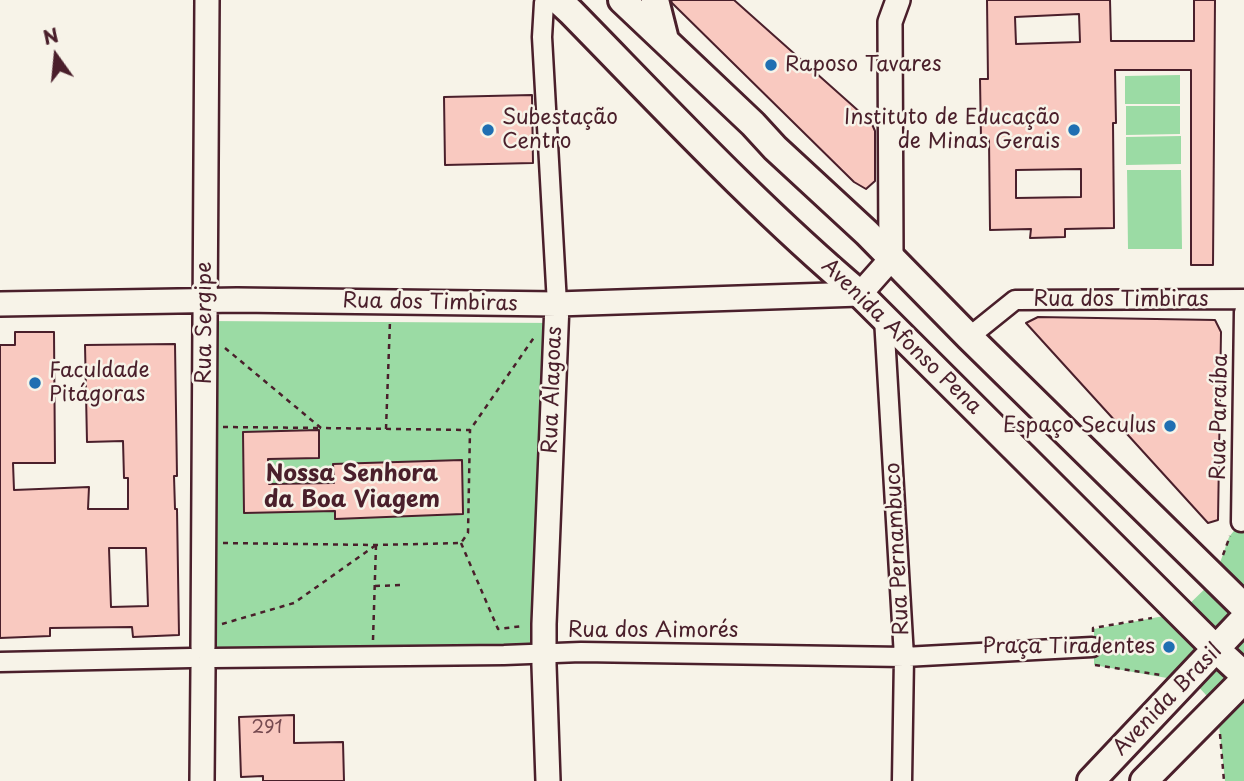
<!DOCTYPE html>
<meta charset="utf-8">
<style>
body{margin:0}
#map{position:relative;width:1244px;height:781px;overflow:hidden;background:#f7f3e8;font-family:"Playpen Sans",sans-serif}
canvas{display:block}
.north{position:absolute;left:21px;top:21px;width:70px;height:70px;-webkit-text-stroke:5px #f7f3e8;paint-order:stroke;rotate:345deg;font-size:19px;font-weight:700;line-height:28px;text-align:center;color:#4a1f2b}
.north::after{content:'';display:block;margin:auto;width:24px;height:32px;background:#4a1f2b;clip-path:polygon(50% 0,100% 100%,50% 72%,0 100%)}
</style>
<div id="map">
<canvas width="1244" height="781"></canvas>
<div class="north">N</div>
</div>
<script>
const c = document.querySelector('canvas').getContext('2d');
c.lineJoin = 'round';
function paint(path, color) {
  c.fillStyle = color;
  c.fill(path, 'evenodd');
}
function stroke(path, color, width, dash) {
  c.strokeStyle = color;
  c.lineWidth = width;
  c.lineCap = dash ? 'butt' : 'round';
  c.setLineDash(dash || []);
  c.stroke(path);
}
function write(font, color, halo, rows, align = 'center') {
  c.font = font + ' "Playpen Sans",sans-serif';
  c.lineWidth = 5;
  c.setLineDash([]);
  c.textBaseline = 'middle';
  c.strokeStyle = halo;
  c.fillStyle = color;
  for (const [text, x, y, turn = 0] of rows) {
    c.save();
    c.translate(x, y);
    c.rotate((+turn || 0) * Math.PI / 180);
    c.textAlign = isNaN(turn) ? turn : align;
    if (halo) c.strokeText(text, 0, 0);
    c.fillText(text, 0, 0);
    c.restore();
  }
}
const green = new Path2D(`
 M 1180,75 L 1180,104 L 1125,104 L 1125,76 Z
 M 1126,106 L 1180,106 L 1180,134 L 1126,135 Z
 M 1181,136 L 1181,164 L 1126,165 L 1126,137 Z
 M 1127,170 L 1181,170 L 1182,249 L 1128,249 Z
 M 204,321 L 556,323 L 549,642 L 527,651 L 212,652 Z
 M 1241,522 L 1244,525 L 1244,781 L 1225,781 L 1217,707 L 1195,683 L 1094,665 L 1094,629 L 1180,613 L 1214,580 L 1229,537 Z`);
const building = new Path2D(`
 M 671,0 L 734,0 L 871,122 L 875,131 L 875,181 L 866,189 L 854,182 L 672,3 Z
 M 987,0 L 1110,0 L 1111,41 L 1194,41 L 1194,0 L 1215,0 L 1213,265 L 1191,265 L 1191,70 L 1115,70 L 1116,123 L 1113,123 L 1114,228 L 1065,229 L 1065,237 L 1030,238 L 1031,229 L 990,230 L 989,139 L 981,140 L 980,79 L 988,79 ZM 1079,14 L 1080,42 L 1016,44 L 1015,17 ZM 1081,169 L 1081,197 L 1016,198 L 1016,170 Z
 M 532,95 L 533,163 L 445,165 L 444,97 Z
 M 1038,317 L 1215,320 L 1221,332 L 1218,520 L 1208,523 L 1026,323 Z
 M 15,332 L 54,332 L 55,463 L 13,463 L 14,490 L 89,487 L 88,509 L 128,509 L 128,478 L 124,478 L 123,441 L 87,442 L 85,345 L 175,344 L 177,476 L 174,476 L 175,509 L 177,509 L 179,635 L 133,637 L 132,627 L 50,628 L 50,636 L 0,638 L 0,345 L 15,345 ZM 109,548 L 146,548 L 148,606 L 111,607 Z
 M 319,430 L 319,458 L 268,459 L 269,484 L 334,483 L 333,464 L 462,460 L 463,514 L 335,519 L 335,511 L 244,513 L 243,432 Z
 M 294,715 L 294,743 L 343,742 L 344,781 L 263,781 L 263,776 L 241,777 L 239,717 Z`);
const path = new Path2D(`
 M 225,348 L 321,428 L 470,430 L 535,336
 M 223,427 L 321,428
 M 386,429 L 390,321
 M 223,543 L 376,545 L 461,543 L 468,533 L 470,430
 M 461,543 L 498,629 L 523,626
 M 1223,555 L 1230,536
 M 375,586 L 403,585
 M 222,624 L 294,603 L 376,545
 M 1093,632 L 1093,628 L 1152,618
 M 373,640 L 376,545
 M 1095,665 L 1161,675
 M 1220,734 L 1224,781`);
const minor = new Path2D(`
 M 546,0 L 544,3 L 542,37 L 557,304
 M 884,318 L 904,657 L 902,781
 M 969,337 L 1015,300 L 1244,299
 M 1241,522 L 1244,312
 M 213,658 L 504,655 L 581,652 L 904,657 L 1092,647
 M 0,662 L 191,658`);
const tertiary = new Path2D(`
 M 0,304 L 237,300 L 557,304 L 860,294 L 891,259 L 890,22 L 898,0
 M 203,647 L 207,0
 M 202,781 L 203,669
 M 548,781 L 544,665 L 544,624 L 557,304`);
const secondary = new Path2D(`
 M 558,0 L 571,12 C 665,108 757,207 860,294 L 1216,649 L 1244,675
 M 622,0 L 753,124 L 775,148 L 867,233 L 969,337 L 1244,607
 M 655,0 L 665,40
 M 1091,781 L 1244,619
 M 1144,781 L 1244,680`);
const markers = [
 [771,65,7,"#1f6fb2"],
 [488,130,7,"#1f6fb2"],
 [1074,130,7,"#1f6fb2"],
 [35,383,7,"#1f6fb2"],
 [1170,426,7,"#1f6fb2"],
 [1169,647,7,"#1f6fb2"]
];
const numberNames = [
 ["291",267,728]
];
const poiNames = [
 ["Raposo Tavares",785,65],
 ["Subestação",502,118],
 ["Centro",502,142],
 ["Instituto de Educação",1060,118,"right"],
 ["de Minas Gerais",1060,142,"right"],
 ["Faculdade",49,371],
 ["Pitágoras",49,395],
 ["Espaço Seculus",1156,426,"right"],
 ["Praça Tiradentes",1155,647,"right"]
];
const streetNames = [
 ["Rua dos Timbiras",1121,300],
 ["Rua dos Timbiras",430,303,1],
 ["Rua Sergipe",205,323,-90],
 ["Avenida Afonso Pena",901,337,44],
 ["Rua Alagoas",553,390,-88],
 ["Rua Paraíba",1220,417,-89],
 ["Rua Pernambuco",898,549,-93],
 ["Rua dos Aimorés",653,631],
 ["Avenida Brasil",1168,700,-46]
];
const neighbourhoodNames = [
 ["Nossa Senhora",352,475],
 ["da Boa Viagem",352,501]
];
paint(green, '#9bdba4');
paint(building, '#f9c9c0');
stroke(building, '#4a1f2b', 2);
stroke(minor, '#4a1f2b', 23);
stroke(tertiary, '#4a1f2b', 28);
stroke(secondary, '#4a1f2b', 32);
stroke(path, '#4a1f2b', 2.5, [5, 5]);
stroke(minor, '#f7f3e8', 18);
stroke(tertiary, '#f7f3e8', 23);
stroke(secondary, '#f7f3e8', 26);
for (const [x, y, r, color] of markers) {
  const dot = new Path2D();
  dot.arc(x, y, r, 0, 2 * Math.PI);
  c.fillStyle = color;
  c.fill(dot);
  stroke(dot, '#f7f3e8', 2.5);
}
write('18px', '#764a50', null, numberNames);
write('21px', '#4a1f2b', '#f7f3e8', poiNames, 'left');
write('21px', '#4a1f2b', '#f7f3e8', streetNames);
write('bold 23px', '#4a1f2b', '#f7f3e8', neighbourhoodNames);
</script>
